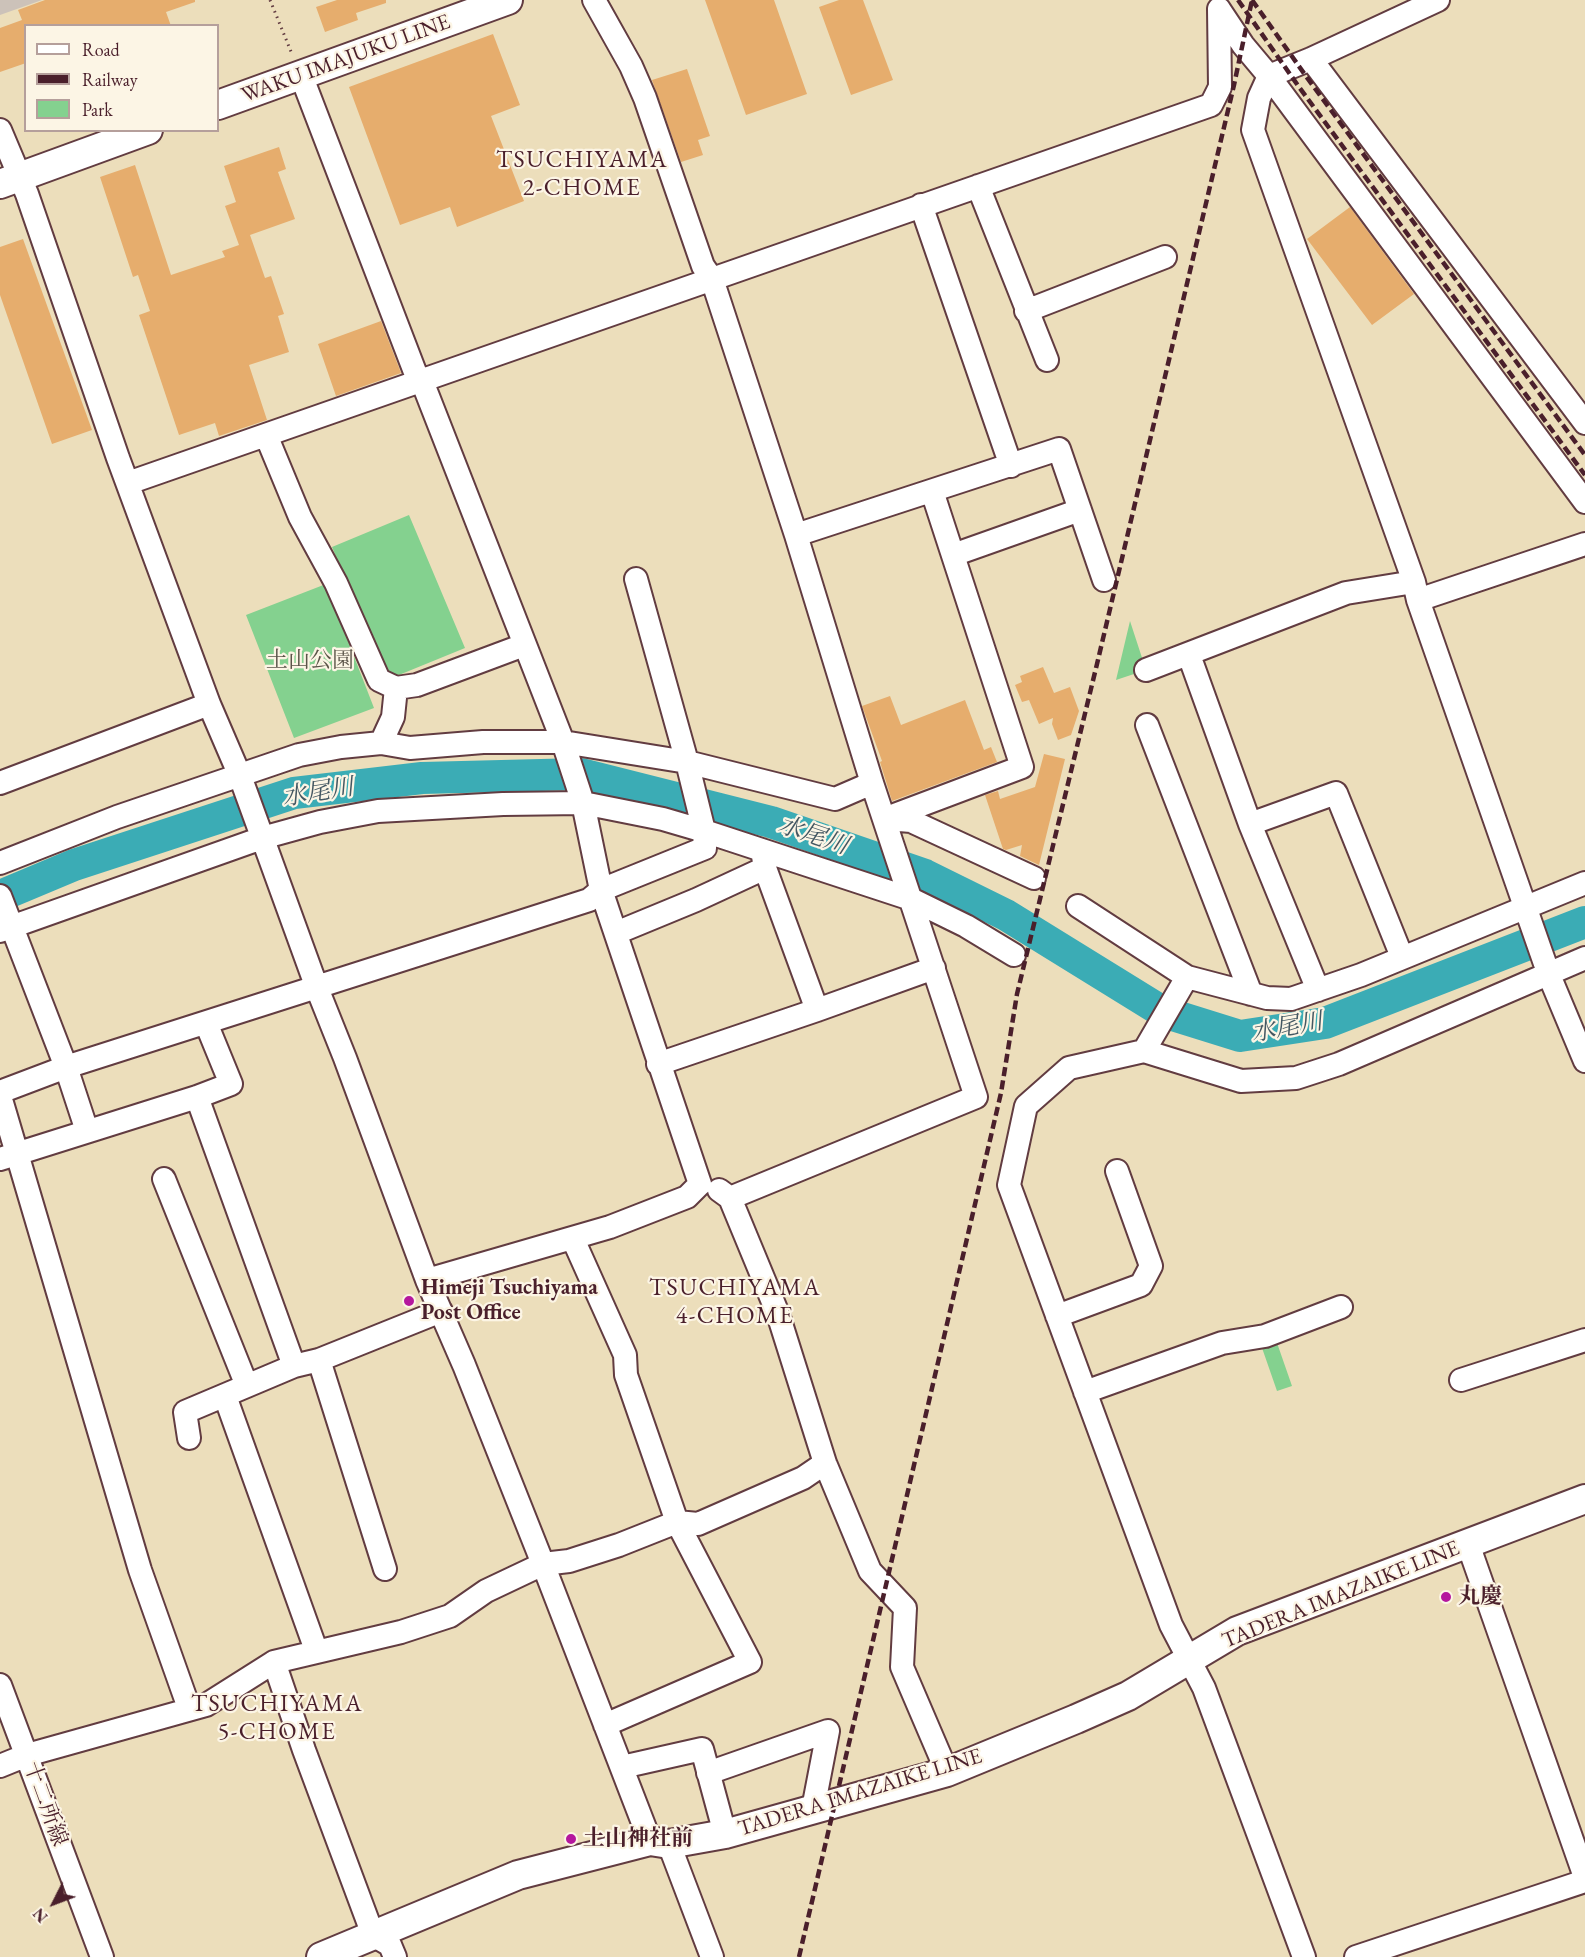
<!DOCTYPE html>
<meta charset="utf-8">
<style>
body{margin:0}
#map{position:relative;width:1585px;height:1957px;overflow:hidden;background:#ecdebb;font-family:"EB Garamond",serif}
canvas{display:block}
.legend{position:absolute;left:24px;top:24px;width:195px;height:108px;box-sizing:border-box;background:#fcf5e5;border:2px solid #b59f9b;margin:0;padding:8px 10px;list-style:none;font-size:18px;color:#4a1f2b}
.legend li{display:flex;align-items:center;gap:12px;height:30px}
.legend b{width:30px;border:2px solid #b59f9b}
.north{position:absolute;left:24px;top:1873px;width:60px;height:60px;-webkit-text-stroke:4px #fcf5e5;paint-order:stroke;rotate:228deg;font-size:16px;font-weight:700;line-height:24px;text-align:center;color:#4a1f2b}
.north::after{content:'';display:block;margin:auto;width:21px;height:27px;background:#4a1f2b;clip-path:polygon(50% 0,100% 100%,50% 72%,0 100%)}
</style>
<div id="map">
<canvas width="1585" height="1957"></canvas>
<ul class="legend">
<li><b style="height:8px;background:#fff"></b>Road</li>
<li><b style="height:8px;background:#4a1f2b"></b>Railway</li>
<li><b style="height:16px;background:#84d18f"></b>Park</li>
</ul>
<div class="north">N</div>
</div>
<script>
const c = document.querySelector('canvas').getContext('2d');
c.lineJoin = 'round';
function paint(path, color) {
  c.fillStyle = color;
  c.fill(path, 'evenodd');
}
function stroke(path, color, width, dash) {
  c.strokeStyle = color;
  c.lineWidth = width;
  c.lineCap = dash ? 'butt' : 'round';
  c.setLineDash(dash || []);
  c.stroke(path);
}
function write(font, color, halo, rows, align = 'center') {
  c.font = font + ' "EB Garamond","Noto Serif JP",serif';
  c.lineWidth = 4.5;
  c.setLineDash([]);
  c.textBaseline = 'middle';
  c.strokeStyle = halo;
  c.fillStyle = color;
  for (const [text, x, y, turn = 0] of rows) {
    c.save();
    c.translate(x, y);
    c.rotate((+turn || 0) * Math.PI / 180);
    c.textAlign = isNaN(turn) ? turn : align;
    if (halo) c.strokeText(text, 0, 0);
    c.fillText(text, 0, 0);
    c.restore();
  }
}
const industrial = new Path2D(`
 M 0,0 L 42,0 L 0,15 Z`);
const green = new Path2D(`
 M 409,515 L 465,648 L 394,677 L 384,672 L 332,547 Z
 M 326,584 L 374,708 L 294,738 L 246,615 Z
 M 1130,621 L 1146,670 L 1116,680 Z
 M 1276,1340 L 1292,1386 L 1277,1391 L 1261,1345 Z`);
const river = new Path2D(`
 M 0,896 L 74,865 L 294,793 L 422,778 L 581,774 L 771,822 L 925,875 L 1006,915 L 1163,1012 L 1240,1036 L 1325,1023 L 1585,922`);
const building = new Path2D(`
 M 45,0 L 195,0 L 195,2 L 166,12 L 171,26 L 26,26 L 26,63 L 0,72 L 0,28 L 22,20 L 18,10 Z
 M 337,0 L 386,0 L 386,3 L 356,13 L 358,20 L 325,32 L 316,7 Z
 M 705,0 L 774,0 L 807,94 L 746,115 Z
 M 839,0 L 863,0 L 893,80 L 851,95 L 819,7 Z
 M 493,34 L 520,105 L 491,116 L 524,201 L 457,227 L 450,207 L 400,225 L 349,87 Z
 M 687,69 L 710,136 L 698,140 L 703,155 L 681,162 L 652,80 Z
 M 279,147 L 286,169 L 278,172 L 295,219 L 250,235 L 265,278 L 271,276 L 284,314 L 278,316 L 289,352 L 249,365 L 267,420 L 219,436 L 215,423 L 179,435 L 139,315 L 150,311 L 138,275 L 133,277 L 100,177 L 135,165 L 171,275 L 225,257 L 222,251 L 239,245 L 225,206 L 236,202 L 224,166 Z
 M 1350,207 L 1414,294 L 1372,325 L 1307,239 Z
 M 23,239 L 92,430 L 52,444 L 0,295 L 0,247 Z
 M 381,321 L 401,373 L 336,396 L 318,344 Z
 M 1043,667 L 1054,693 L 1070,687 L 1079,711 L 1071,735 L 1058,740 L 1052,724 L 1053,718 L 1039,724 L 1029,700 L 1022,702 L 1015,685 L 1022,682 L 1020,676 Z
 M 890,696 L 901,725 L 965,700 L 984,750 L 991,747 L 997,762 L 892,801 L 880,762 L 882,761 L 862,706 Z
 M 1044,754 L 1065,759 L 1039,865 L 1020,856 L 1022,845 L 1006,850 L 1003,849 L 985,795 L 998,791 L 1000,799 L 1035,787 Z`);
const path = new Path2D(`
 M 270,0 L 292,54`);
const minor = new Path2D(`
 M 594,0 L 631,66 L 645,98 L 703,266 L 712,279 L 796,535 L 872,783 L 976,1097 L 730,1198
 M 1438,0 L 1311,59 L 1269,76 L 1259,98 L 1253,130 L 1414,582 L 1418,600 L 1549,975 L 1585,1061
 M 1219,9 L 1243,45 L 1269,76 L 1585,502
 M 1311,59 L 1585,423
 M 301,75 L 415,372 L 422,381 L 563,742 L 583,803 L 601,890 L 700,1184
 M 0,130 L 27,194 L 118,458 L 209,704 L 240,776 L 317,988 L 345,1058 L 427,1280 L 464,1365 L 543,1564 L 650,1841
 M 978,186 L 1047,360
 M 921,205 L 1011,466
 M 1026,311 L 1165,257
 M 266,435 L 300,517 L 336,583 L 379,680 L 396,688 L 417,685 L 524,645
 M 128,483 L 1211,105 L 1220,87 L 1219,9
 M 796,535 L 1059,449 L 1104,580
 M 953,555 L 1080,510
 M 1418,600 L 1585,544
 M 1189,655 L 1250,824 L 1318,990
 M 1146,670 L 1346,593 L 1414,582
 M 1147,725 L 1251,994
 M 381,743 L 393,717 L 396,688
 M 0,783 L 209,704
 M 884,819 L 1022,767 L 932,491
 M 888,819 L 911,821 L 1034,878
 M 1250,824 L 1336,793 L 1402,957
 M 762,850 L 765,868 L 817,1010
 M 0,863 L 117,817 L 299,755 L 341,747 L 381,743 L 410,748 L 483,742 L 563,742 L 687,762 L 835,799 L 872,783
 M 0,896 L 66,1067 L 87,1131
 M 1078,906 L 1187,977 L 1267,998 L 1291,999 L 1361,975 L 1585,883
 M 0,931 L 262,838 L 320,822 L 378,811 L 503,804 L 583,803 L 663,819 L 704,831 L 911,899 L 966,926 L 1014,955
 M 616,933 L 696,900 L 765,868
 M 1144,1051 L 1187,977
 M 658,1064 L 817,1010 L 934,968
 M 0,1092 L 66,1067 L 589,900 L 601,890 L 705,848 L 704,831 L 687,762 L 636,579
 M 0,1096 L 140,1570 L 189,1708
 M 197,1097 L 294,1366
 M 0,1159 L 197,1097 L 231,1084 L 206,1023
 M 164,1179 L 247,1386
 M 719,1190 L 730,1198 L 778,1314 L 825,1463 L 870,1571 L 905,1608 L 902,1667 L 947,1772
 M 573,1239 L 625,1355 L 626,1375 L 677,1522 L 750,1662 L 605,1725
 M 427,1280 L 610,1227 L 687,1197 L 700,1184
 M 1057,1316 L 1141,1285 L 1151,1266 L 1117,1171
 M 319,1360 L 385,1569
 M 1461,1380 L 1585,1340
 M 1085,1392 L 1222,1343 L 1265,1336 L 1341,1307
 M 225,1396 L 316,1650
 M 189,1438 L 185,1412 L 294,1366 L 319,1360 L 441,1311
 M 1468,1544 L 1585,1877
 M 274,1662 L 304,1750 L 373,1935 L 390,1945 L 395,1957
 M 0,1685 L 102,1957
 M 0,1766 L 27,1755 L 206,1705 L 274,1662 L 401,1632 L 450,1616 L 486,1591 L 543,1564 L 569,1561 L 619,1545 L 677,1522 L 698,1524 L 803,1478 L 825,1463
 M 622,1767 L 702,1749 L 725,1834
 M 708,1773 L 828,1731 L 813,1809
 M 669,1844 L 712,1957
 M 1304,1957 L 1204,1688 L 1171,1625 L 1009,1185 L 1026,1106 L 1069,1068 L 1144,1051 L 1241,1081 L 1296,1078 L 1339,1064 L 1585,958
 M 1356,1957 L 1585,1881`);
const major = new Path2D(`
 M 218,105 L 508,0
 M 0,184 L 148,130
 M 321,1957 L 518,1875 L 650,1841 L 669,1844 L 725,1834 L 947,1772 L 1076,1719 L 1128,1696 L 1237,1631 L 1585,1499`);
const rail = new Path2D(`
 M 1238,0 L 1299,87 L 1585,475
 M 1252,0 L 1308,79 L 1585,455
 M 799,1957 L 1001,1093 L 1017,994 L 1097,664 L 1234,85 L 1252,0`);
const markers = [
 [409,1301,6,"#b5179e"],
 [1446,1597,6,"#b5179e"],
 [571,1839,6,"#b5179e"]
];
const streetNames = [
 ["WAKU IMAJUKU LINE",346,59,-20],
 ["TADERA IMAZAIKE LINE",1341,1595,-22],
 ["TADERA IMAZAIKE LINE",860,1793,-17],
 ["十二所線",45,1804,70]
];
const parkNames = [
 ["土山公園",310,661]
];
const poiNames = [
 ["Himeji Tsuchiyama",421,1288],
 ["Post Office",421,1313],
 ["丸慶",1458,1597],
 ["土山神社前",583,1839]
];
const neighbourhoodNames = [
 ["TSUCHIYAMA",582,160],
 ["2-CHOME",582,188],
 ["TSUCHIYAMA",735,1288],
 ["4-CHOME",735,1316],
 ["TSUCHIYAMA",277,1704],
 ["5-CHOME",277,1732]
];
const waterNames = [
 ["水尾川",318,793,-9],
 ["水尾川",813,836,19],
 ["水尾川",1287,1028,-10]
];
paint(industrial, '#ccc2b9');
paint(green, '#84d18f');
stroke(river, '#3bacb5', 32);
paint(building, '#e6ad6d');
stroke(minor, '#623c41', 26);
stroke(major, '#623c41', 32);
stroke(path, '#623c41', 3, [1.5, 4.5]);
stroke(minor, '#fff', 22);
stroke(major, '#fff', 28);
stroke(rail, '#4a1f2b', 4.5, [9, 4.5]);
for (const [x, y, r, color] of markers) {
  const dot = new Path2D();
  dot.arc(x, y, r, 0, 2 * Math.PI);
  c.fillStyle = color;
  c.fill(dot);
  stroke(dot, '#fcf5e5', 2);
}
write('22px', '#4a1f2b', '#fcf5e5', streetNames);
write('22px', '#5b5449', '#fcf5e5', parkNames);
write('bold 22px', '#4a1f2b', '#fcf5e5', poiNames, 'left');
c.letterSpacing = '1.5px';
write('24px', '#4a1f2b', '#fcf5e5', neighbourhoodNames);
c.letterSpacing = '0px';
write('italic 24px', '#445762', '#fcf5e5', waterNames);
</script>
